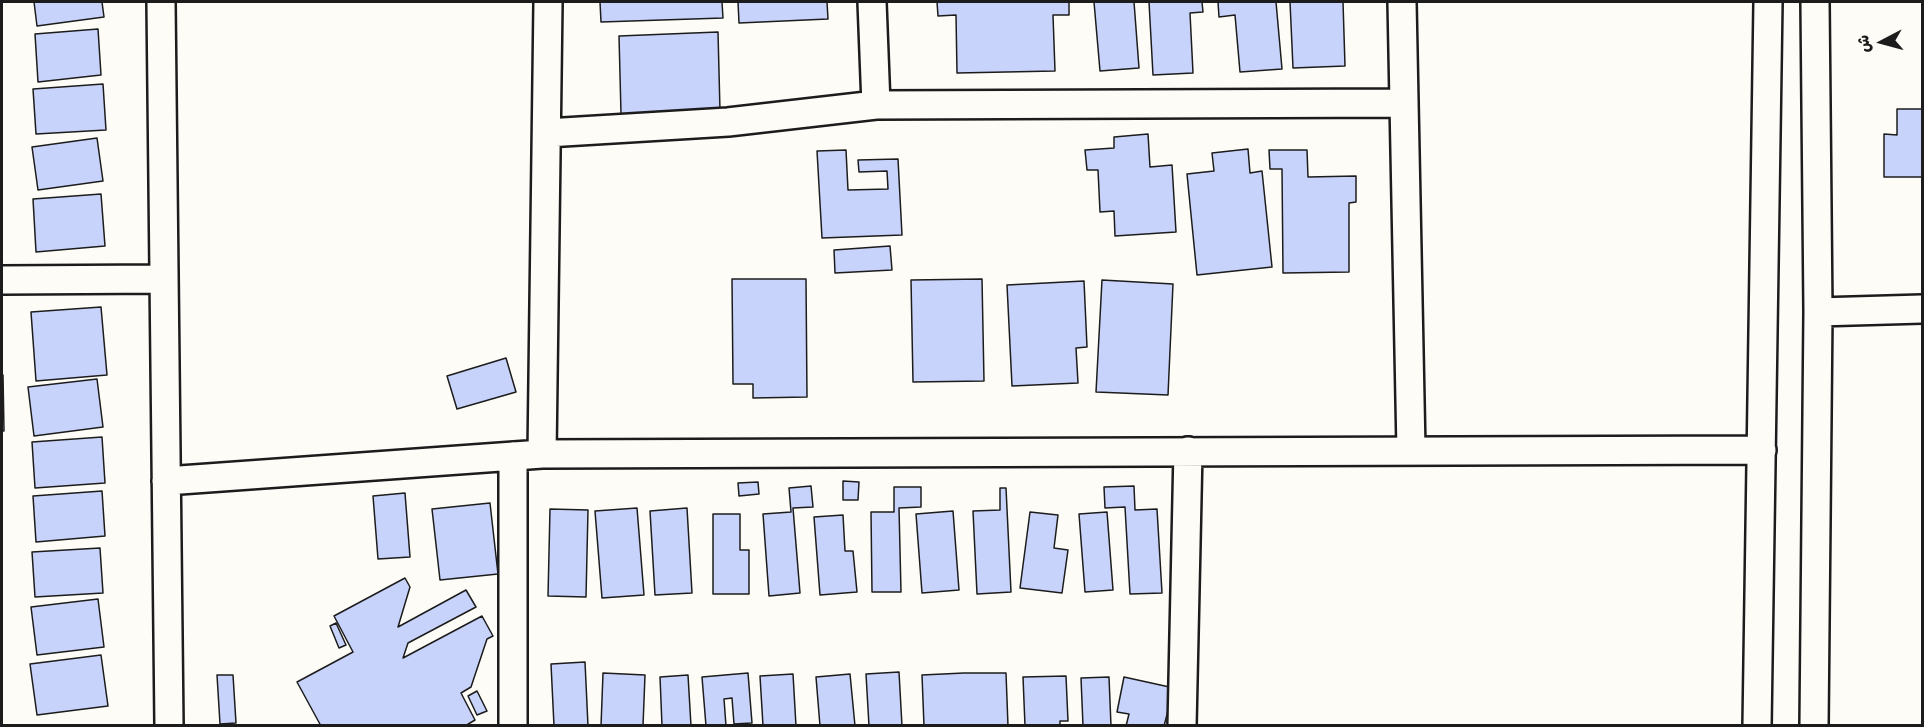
<!DOCTYPE html>
<meta charset="utf-8">
<style>
body{margin:0}
#map{position:relative;width:1924px;height:727px;overflow:hidden;background:#fdfcf7;font-family:Sriracha,"Playpen Sans Arabic",sans-serif}
canvas{display:block}
.frame{position:absolute;inset:0;border:3px solid #1c1c1c;pointer-events:none}
.north{position:absolute;left:1852px;top:12px;width:60px;height:60px;-webkit-text-stroke:4px #fdfcf7;paint-order:stroke;rotate:264deg;font-size:16px;font-weight:700;line-height:24px;text-align:center;color:#1c1c1c}
.north::after{content:'';display:block;margin:auto;width:21px;height:27px;background:#1c1c1c;clip-path:polygon(50% 0,100% 100%,50% 72%,0 100%)}
</style>
<div id="map">
<canvas width="1924" height="727"></canvas>
<div class="frame"></div>
<div class="north">ش</div>
</div>
<script>
const c = document.querySelector('canvas').getContext('2d');
c.lineJoin = 'round';
function paint(path, color) {
  c.fillStyle = color;
  c.fill(path, 'evenodd');
}
function stroke(path, color, width, dash) {
  c.strokeStyle = color;
  c.lineWidth = width;
  c.lineCap = dash ? 'butt' : 'round';
  c.setLineDash(dash || []);
  c.stroke(path);
}
const building = new Path2D(`
 M 34,2 L 102,2 L 104,17 L 37,26 Z
 M 600,2 L 722,2 L 723,18 L 601,22 Z
 M 738,2 L 827,2 L 828,19 L 739,23 Z
 M 937,2 L 1069,2 L 1069,15 L 1053,15 L 1055,71 L 957,73 L 956,15 L 938,16 Z
 M 1094,2 L 1134,2 L 1139,68 L 1100,71 Z
 M 1149,2 L 1202,2 L 1203,12 L 1190,13 L 1193,73 L 1153,75 Z
 M 1218,2 L 1276,2 L 1282,69 L 1240,72 L 1235,15 L 1219,17 Z
 M 1290,2 L 1343,2 L 1345,66 L 1293,68 Z
 M 98,29 L 101,75 L 38,82 L 35,34 Z
 M 718,32 L 720,111 L 621,114 L 619,36 Z
 M 103,84 L 106,130 L 36,134 L 33,89 Z
 M 1897,109 L 1922,109 L 1922,177 L 1884,177 L 1884,134 L 1897,135 Z
 M 1148,134 L 1150,167 L 1172,165 L 1176,232 L 1115,236 L 1114,211 L 1100,212 L 1098,170 L 1087,170 L 1085,150 L 1114,148 L 1114,137 Z
 M 97,138 L 103,181 L 38,190 L 32,147 Z
 M 1248,149 L 1250,173 L 1262,171 L 1272,267 L 1197,275 L 1187,174 L 1214,171 L 1212,153 Z
 M 846,150 L 848,190 L 888,189 L 887,171 L 859,172 L 858,160 L 898,159 L 902,235 L 822,238 L 817,151 Z
 M 1269,150 L 1307,150 L 1308,177 L 1356,176 L 1356,202 L 1349,203 L 1349,272 L 1283,273 L 1282,169 L 1270,169 Z
 M 101,194 L 105,246 L 36,252 L 33,199 Z
 M 890,246 L 892,270 L 835,273 L 834,250 Z
 M 732,279 L 806,279 L 807,397 L 753,398 L 753,384 L 733,384 Z
 M 982,279 L 984,381 L 913,382 L 911,280 Z
 M 1102,280 L 1173,284 L 1168,395 L 1096,392 Z
 M 1084,281 L 1087,347 L 1076,348 L 1078,383 L 1012,386 L 1007,285 Z
 M 101,307 L 107,375 L 36,381 L 31,312 Z
 M 506,358 L 516,392 L 457,409 L 447,376 Z
 M 2,375 L 3,375 L 4,431 L 2,431 Z
 M 97,379 L 103,427 L 34,436 L 28,387 Z
 M 102,437 L 105,483 L 35,488 L 32,442 Z
 M 843,481 L 859,482 L 858,500 L 843,500 Z
 M 758,482 L 759,494 L 739,496 L 738,483 Z
 M 811,486 L 813,507 L 793,508 L 800,593 L 769,596 L 763,514 L 791,512 L 789,488 Z
 M 1134,486 L 1135,510 L 1157,509 L 1162,593 L 1130,594 L 1125,507 L 1105,508 L 1104,487 Z
 M 894,487 L 921,487 L 921,507 L 899,508 L 901,592 L 872,592 L 871,512 L 894,512 Z
 M 1000,488 L 1006,488 L 1011,592 L 977,594 L 973,511 L 1000,510 Z
 M 102,491 L 105,536 L 36,542 L 33,496 Z
 M 405,493 L 410,557 L 378,559 L 373,496 Z
 M 490,503 L 498,574 L 440,580 L 432,509 Z
 M 637,508 L 644,595 L 602,598 L 595,511 Z
 M 687,508 L 692,593 L 655,595 L 650,511 Z
 M 550,509 L 588,510 L 586,597 L 548,596 Z
 M 953,511 L 959,590 L 922,593 L 916,514 Z
 M 1030,512 L 1058,515 L 1054,548 L 1068,550 L 1062,593 L 1020,588 Z
 M 1107,512 L 1113,590 L 1085,592 L 1079,514 Z
 M 713,514 L 740,514 L 740,550 L 749,550 L 749,594 L 713,594 Z
 M 843,515 L 845,551 L 853,551 L 857,592 L 820,595 L 814,517 Z
 M 100,548 L 103,593 L 35,597 L 32,552 Z
 M 405,578 L 410,587 L 398,627 L 466,590 L 476,607 L 408,643 L 403,658 L 482,616 L 493,636 L 487,639 L 471,687 L 461,693 L 475,720 L 465,726 L 321,726 L 297,682 L 353,652 L 334,616 Z
 M 98,599 L 104,647 L 37,655 L 31,607 Z
 M 336,623 L 346,645 L 339,648 L 330,626 Z
 M 101,655 L 108,706 L 37,715 L 30,664 Z
 M 585,662 L 588,726 L 554,726 L 551,664 Z
 M 899,672 L 902,726 L 869,726 L 866,674 Z
 M 603,673 L 645,675 L 643,726 L 601,726 Z
 M 748,673 L 752,723 L 734,724 L 732,698 L 724,699 L 726,726 L 706,726 L 702,677 Z
 M 964,673 L 1006,673 L 1008,726 L 924,726 L 922,675 Z
 M 793,674 L 796,726 L 763,726 L 760,676 Z
 M 850,674 L 855,726 L 820,726 L 816,677 Z
 M 217,675 L 233,675 L 236,723 L 220,724 Z
 M 688,675 L 691,726 L 662,726 L 660,677 Z
 M 1066,676 L 1068,721 L 1060,721 L 1060,726 L 1025,726 L 1023,677 Z
 M 1109,677 L 1111,726 L 1083,726 L 1081,678 Z
 M 1124,677 L 1174,688 L 1164,726 L 1126,726 L 1129,714 L 1117,712 Z
 M 477,691 L 487,711 L 477,715 L 468,696 Z`);
const minor = new Path2D(`
 M 161,2 L 169,726
 M 872,2 L 876,105
 M 1402,2 L 1411,450
 M 547,133 L 728,122 L 876,105 L 1404,103
 M 2,280 L 164,279
 M 1818,312 L 1922,309
 M 542,454 L 548,2
 M 513,456 L 513,726
 M 166,481 L 542,454 L 1762,450
 M 1182,726 L 1188,451
 M 1757,726 L 1768,2
 M 1814,726 L 1818,312 L 1815,2`);
paint(building, '#c8d3fb');
stroke(building, '#1c1c1c', 1.5);
stroke(minor, '#1c1c1c', 32);
stroke(minor, '#fdfcf7', 27);
</script>
